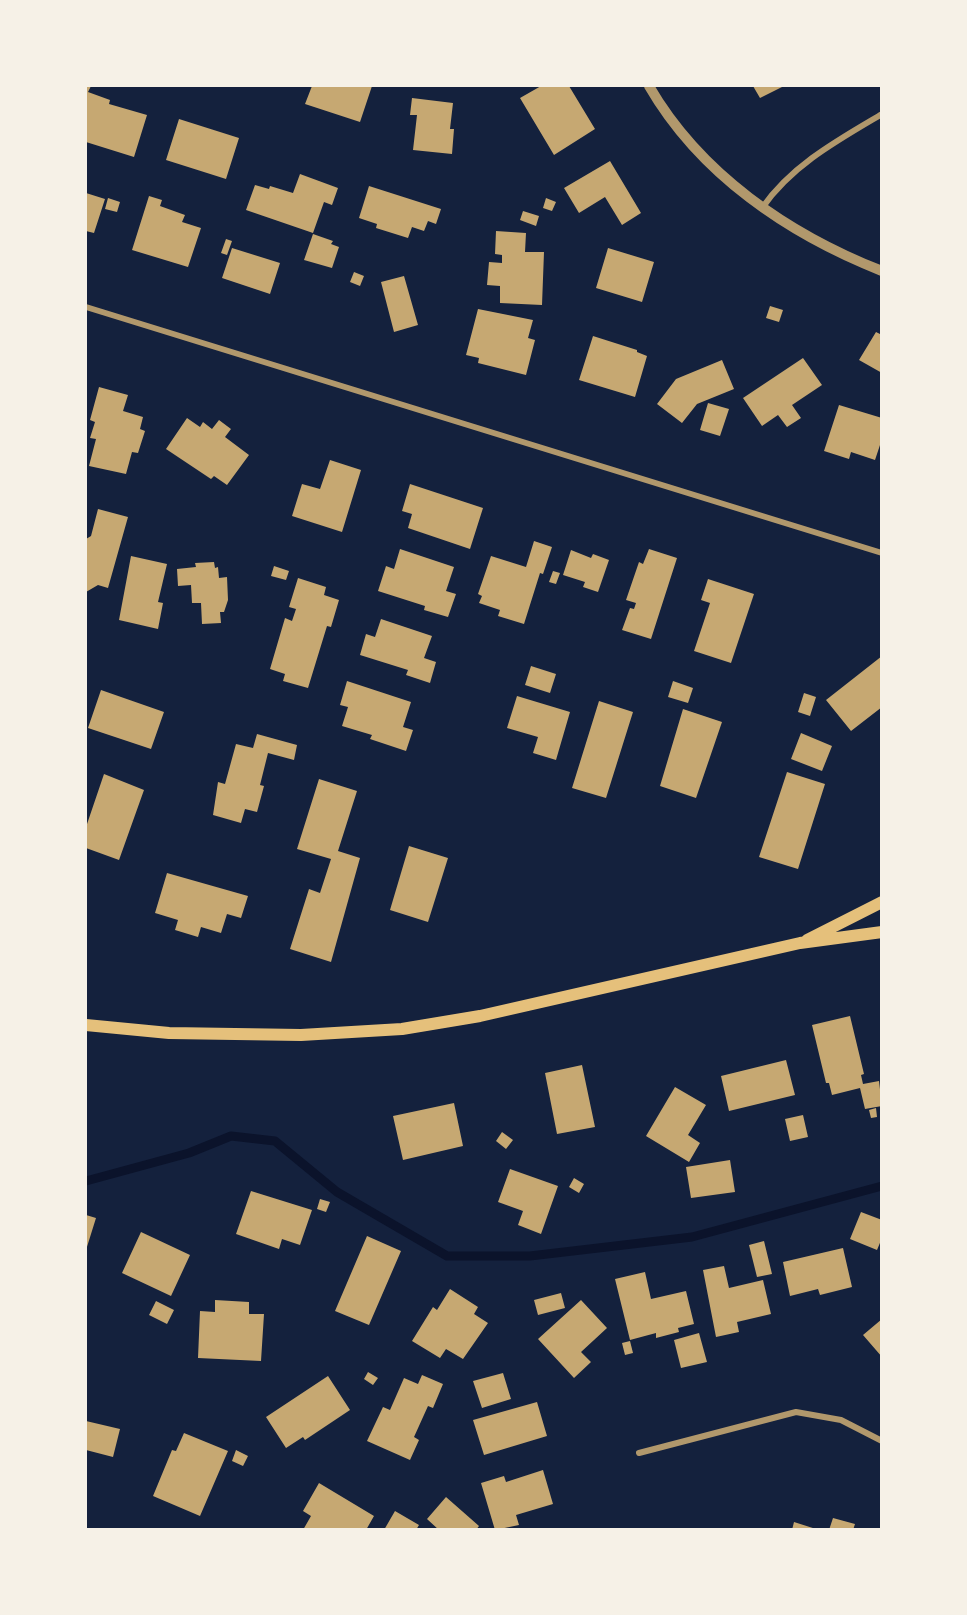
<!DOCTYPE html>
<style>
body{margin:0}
#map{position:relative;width:967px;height:1615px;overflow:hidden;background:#14213d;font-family:Helvetica,sans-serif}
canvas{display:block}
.frame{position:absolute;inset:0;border:87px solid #f6f1e7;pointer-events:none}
</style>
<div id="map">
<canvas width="967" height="1615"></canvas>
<div class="frame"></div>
</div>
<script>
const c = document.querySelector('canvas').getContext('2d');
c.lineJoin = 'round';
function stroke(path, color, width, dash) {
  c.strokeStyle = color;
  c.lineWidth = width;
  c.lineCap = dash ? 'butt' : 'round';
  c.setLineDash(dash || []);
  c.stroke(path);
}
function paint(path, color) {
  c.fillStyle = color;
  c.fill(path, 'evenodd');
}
const stream = new Path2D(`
 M 86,1181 L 189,1153 L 231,1136 L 275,1141 L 337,1192 L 447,1256 L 530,1256 L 692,1237 L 882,1186`);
const building = new Path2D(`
 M 86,86 L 91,86 L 88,92 L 110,100 L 109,104 L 147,115 L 134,157 L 86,142 Z
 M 312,86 L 372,86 L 360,122 L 305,104 Z
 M 541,86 L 569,86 L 595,129 L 554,155 L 520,98 Z
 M 753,86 L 784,86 L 760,98 Z
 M 412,98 L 453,103 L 450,129 L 454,129 L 452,154 L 413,150 L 417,115 L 410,115 Z
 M 179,119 L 239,138 L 226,179 L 166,160 Z
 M 610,161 L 641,213 L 622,225 L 605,197 L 579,213 L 564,188 Z
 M 300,174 L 338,188 L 332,205 L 324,202 L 313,233 L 246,210 L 255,185 L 269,189 L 270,186 L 293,193 Z
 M 369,186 L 441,209 L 436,224 L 428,221 L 424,231 L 412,227 L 408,238 L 376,228 L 377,224 L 359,218 Z
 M 86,193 L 105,199 L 94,233 L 86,231 Z
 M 149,196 L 162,200 L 160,206 L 185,215 L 182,222 L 201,228 L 188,267 L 132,250 Z
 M 108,198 L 120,202 L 117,212 L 105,209 Z
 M 546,198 L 556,202 L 552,211 L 543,208 Z
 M 523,211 L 539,216 L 536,226 L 520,220 Z
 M 496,231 L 526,233 L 525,252 L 544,252 L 542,305 L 500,303 L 500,286 L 487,285 L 489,262 L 502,263 L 502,255 L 495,254 Z
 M 313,234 L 333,241 L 331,244 L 339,247 L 332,268 L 304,260 Z
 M 226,239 L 232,241 L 227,255 L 221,253 Z
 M 232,248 L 280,263 L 270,294 L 222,278 Z
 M 608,248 L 654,262 L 642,302 L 596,288 Z
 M 354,272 L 364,276 L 360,286 L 350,282 Z
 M 404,276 L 418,325 L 394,332 L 381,282 Z
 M 770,306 L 783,310 L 779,322 L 766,318 Z
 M 478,309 L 533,320 L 528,338 L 535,340 L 526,375 L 478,363 L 479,358 L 466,355 Z
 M 876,332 L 882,335 L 882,373 L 859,360 Z
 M 593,336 L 637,350 L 637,352 L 647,356 L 635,397 L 579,380 Z
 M 803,358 L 822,385 L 792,405 L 801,418 L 787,427 L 778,415 L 762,426 L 743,398 Z
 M 722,360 L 734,389 L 697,404 L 682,423 L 657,404 L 676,379 Z
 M 99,387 L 128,395 L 123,411 L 143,417 L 140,429 L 145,431 L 138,453 L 132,452 L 126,474 L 89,466 L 96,439 L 90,438 L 95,422 L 90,420 Z
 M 708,403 L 729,409 L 720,436 L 700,430 Z
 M 839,405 L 882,418 L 882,439 L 875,460 L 851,452 L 849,459 L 824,451 Z
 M 187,418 L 200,427 L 203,422 L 212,429 L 219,420 L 231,429 L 225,437 L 249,455 L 227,485 L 214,476 L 211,479 L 166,449 Z
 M 330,460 L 361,470 L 342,532 L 292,516 L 302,484 L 320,489 Z
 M 410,484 L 483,508 L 470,549 L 408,528 L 412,514 L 402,511 Z
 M 98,509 L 128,517 L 108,588 L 98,585 L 86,592 L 86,539 L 91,536 Z
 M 534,541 L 552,547 L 543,574 L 540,573 L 524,624 L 498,616 L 500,610 L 479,603 L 482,596 L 478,594 L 491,556 L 526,567 Z
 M 400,549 L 454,567 L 446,591 L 456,594 L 448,617 L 424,610 L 425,606 L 378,591 L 386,566 L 394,569 Z
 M 649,549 L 677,558 L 651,639 L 622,630 L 630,608 L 634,609 L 636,603 L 626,600 L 639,562 L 643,564 Z
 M 571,550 L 591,558 L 593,554 L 609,560 L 598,592 L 583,587 L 585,582 L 563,575 Z
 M 131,556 L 167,564 L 158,602 L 163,603 L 158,629 L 119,620 Z
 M 214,562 L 215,568 L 218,567 L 219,578 L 227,577 L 228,600 L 224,612 L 220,612 L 221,623 L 202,624 L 201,603 L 192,603 L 191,585 L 178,586 L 177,569 L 196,567 L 195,563 Z
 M 274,566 L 289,571 L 286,580 L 271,576 Z
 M 553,571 L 560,573 L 556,584 L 549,582 Z
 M 298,578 L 326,587 L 324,595 L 339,600 L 331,627 L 327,626 L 308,688 L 283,681 L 285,674 L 270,669 L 285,618 L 292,621 L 296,609 L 289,607 Z
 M 708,579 L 754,594 L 731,663 L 694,651 L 710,603 L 701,600 Z
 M 381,619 L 432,636 L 424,658 L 436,662 L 430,683 L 406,675 L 408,670 L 360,655 L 366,634 L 375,637 Z
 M 882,656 L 882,707 L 851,731 L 826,700 Z
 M 531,666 L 556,674 L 550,693 L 525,685 Z
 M 347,681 L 411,702 L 403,727 L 413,730 L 406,751 L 370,739 L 372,735 L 342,726 L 348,707 L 340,705 Z
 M 673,681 L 693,688 L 688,703 L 668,697 Z
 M 101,690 L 164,712 L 151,749 L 88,728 Z
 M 804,693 L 816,697 L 810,716 L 798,712 Z
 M 517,696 L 570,712 L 556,760 L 533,753 L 538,737 L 507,728 Z
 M 599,701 L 633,712 L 606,798 L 572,788 Z
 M 683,709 L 722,722 L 696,798 L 660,786 Z
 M 801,733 L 832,746 L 822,771 L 791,759 Z
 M 257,734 L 297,745 L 294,760 L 268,753 L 260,785 L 264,786 L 257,812 L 245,809 L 241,823 L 213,815 L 218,782 L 225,784 L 236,744 L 253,748 Z
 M 787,772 L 825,784 L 798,869 L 759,857 Z
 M 104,774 L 144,790 L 119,860 L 86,848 L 86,827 Z
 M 319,779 L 357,791 L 338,851 L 360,858 L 331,962 L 290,949 L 309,889 L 320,893 L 331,859 L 297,849 Z
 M 409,846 L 448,858 L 428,922 L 390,910 Z
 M 167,873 L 248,896 L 241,918 L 227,914 L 221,933 L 201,927 L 198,937 L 175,930 L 178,920 L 155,913 Z
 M 850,1016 L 864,1074 L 861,1075 L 863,1084 L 879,1081 L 882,1106 L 865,1109 L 860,1088 L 832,1095 L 829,1083 L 826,1083 L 812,1025 Z
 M 786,1060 L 795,1095 L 729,1111 L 721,1076 Z
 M 582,1065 L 595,1127 L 557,1134 L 545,1073 Z
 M 675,1087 L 706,1105 L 688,1135 L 700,1143 L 689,1162 L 646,1136 Z
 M 454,1103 L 463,1146 L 403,1160 L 393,1116 Z
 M 876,1108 L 877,1117 L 871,1118 L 869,1110 Z
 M 803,1115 L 808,1137 L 790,1141 L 785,1119 Z
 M 502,1132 L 513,1140 L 506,1149 L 496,1141 Z
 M 730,1160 L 735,1192 L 691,1198 L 686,1167 Z
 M 510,1169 L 558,1186 L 541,1234 L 518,1225 L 523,1211 L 498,1202 Z
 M 574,1178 L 584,1184 L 579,1193 L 569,1187 Z
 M 251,1191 L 312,1210 L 300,1245 L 282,1239 L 279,1249 L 236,1234 Z
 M 320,1199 L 330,1202 L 326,1212 L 317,1209 Z
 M 861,1212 L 882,1220 L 882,1238 L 877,1250 L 850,1239 Z
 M 86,1215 L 96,1218 L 86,1250 Z
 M 141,1232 L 190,1255 L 171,1296 L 122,1273 Z
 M 367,1236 L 401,1251 L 369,1325 L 335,1311 Z
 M 764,1241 L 772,1274 L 757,1277 L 749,1245 Z
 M 843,1248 L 852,1287 L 820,1295 L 818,1289 L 790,1296 L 783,1262 Z
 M 724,1266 L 729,1288 L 763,1280 L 771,1314 L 737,1322 L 739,1332 L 716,1337 L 703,1270 Z
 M 645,1272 L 651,1299 L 686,1291 L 694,1324 L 678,1328 L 679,1332 L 656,1338 L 656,1333 L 630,1340 L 615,1279 Z
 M 450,1289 L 478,1307 L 474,1314 L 488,1323 L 463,1359 L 446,1349 L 440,1358 L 412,1341 L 433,1307 L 437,1310 Z
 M 561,1293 L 565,1308 L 538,1315 L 534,1300 Z
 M 215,1300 L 249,1302 L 249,1314 L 264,1314 L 261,1361 L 198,1358 L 200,1311 L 215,1312 Z
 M 581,1300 L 607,1328 L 581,1352 L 591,1362 L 574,1378 L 538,1339 Z
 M 156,1301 L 174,1310 L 167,1324 L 149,1315 Z
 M 882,1319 L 882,1357 L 863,1335 Z
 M 699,1333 L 707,1362 L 681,1368 L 674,1340 Z
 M 630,1341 L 633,1353 L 625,1355 L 622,1343 Z
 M 368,1372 L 378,1378 L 373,1385 L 364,1379 Z
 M 503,1373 L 511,1399 L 482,1408 L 473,1381 Z
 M 422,1375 L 443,1384 L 433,1408 L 428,1406 L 414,1437 L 419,1440 L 410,1460 L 367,1441 L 383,1407 L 390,1410 L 404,1378 L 418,1384 Z
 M 328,1376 L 350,1410 L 305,1440 L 303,1437 L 286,1448 L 266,1417 Z
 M 537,1402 L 547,1436 L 484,1455 L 473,1420 Z
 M 86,1421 L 120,1429 L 113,1457 L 86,1450 Z
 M 184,1433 L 228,1451 L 200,1516 L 153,1496 L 172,1450 L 176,1451 Z
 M 236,1450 L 248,1456 L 243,1466 L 232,1461 Z
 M 543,1470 L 553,1504 L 516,1515 L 519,1525 L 495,1530 L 481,1483 L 504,1476 L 506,1482 Z
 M 319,1483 L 374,1516 L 366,1530 L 303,1530 L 311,1516 L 303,1511 Z
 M 446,1497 L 479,1526 L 476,1530 L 439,1530 L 427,1519 Z
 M 395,1511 L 419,1525 L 416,1530 L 384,1530 Z
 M 833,1518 L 855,1524 L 853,1530 L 829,1530 Z
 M 794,1522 L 816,1529 L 816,1530 L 792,1530 Z`);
const minor = new Path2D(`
 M 762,208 C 792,165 838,140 882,114
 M 86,307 L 882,553
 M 639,1453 L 796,1412 L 841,1420 L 882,1441`);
const tertiary = new Path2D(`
 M 649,86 C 700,174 788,234 882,271`);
const secondary = new Path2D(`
 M 807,940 L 882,902
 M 86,1025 L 169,1033 L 301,1035 L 402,1029 L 480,1016 L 800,943 L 882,932`);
stroke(stream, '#0b132b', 9);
paint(building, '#c6a872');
stroke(minor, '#b1986c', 6);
stroke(tertiary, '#b1986c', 10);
stroke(secondary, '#e5c07b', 12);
</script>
